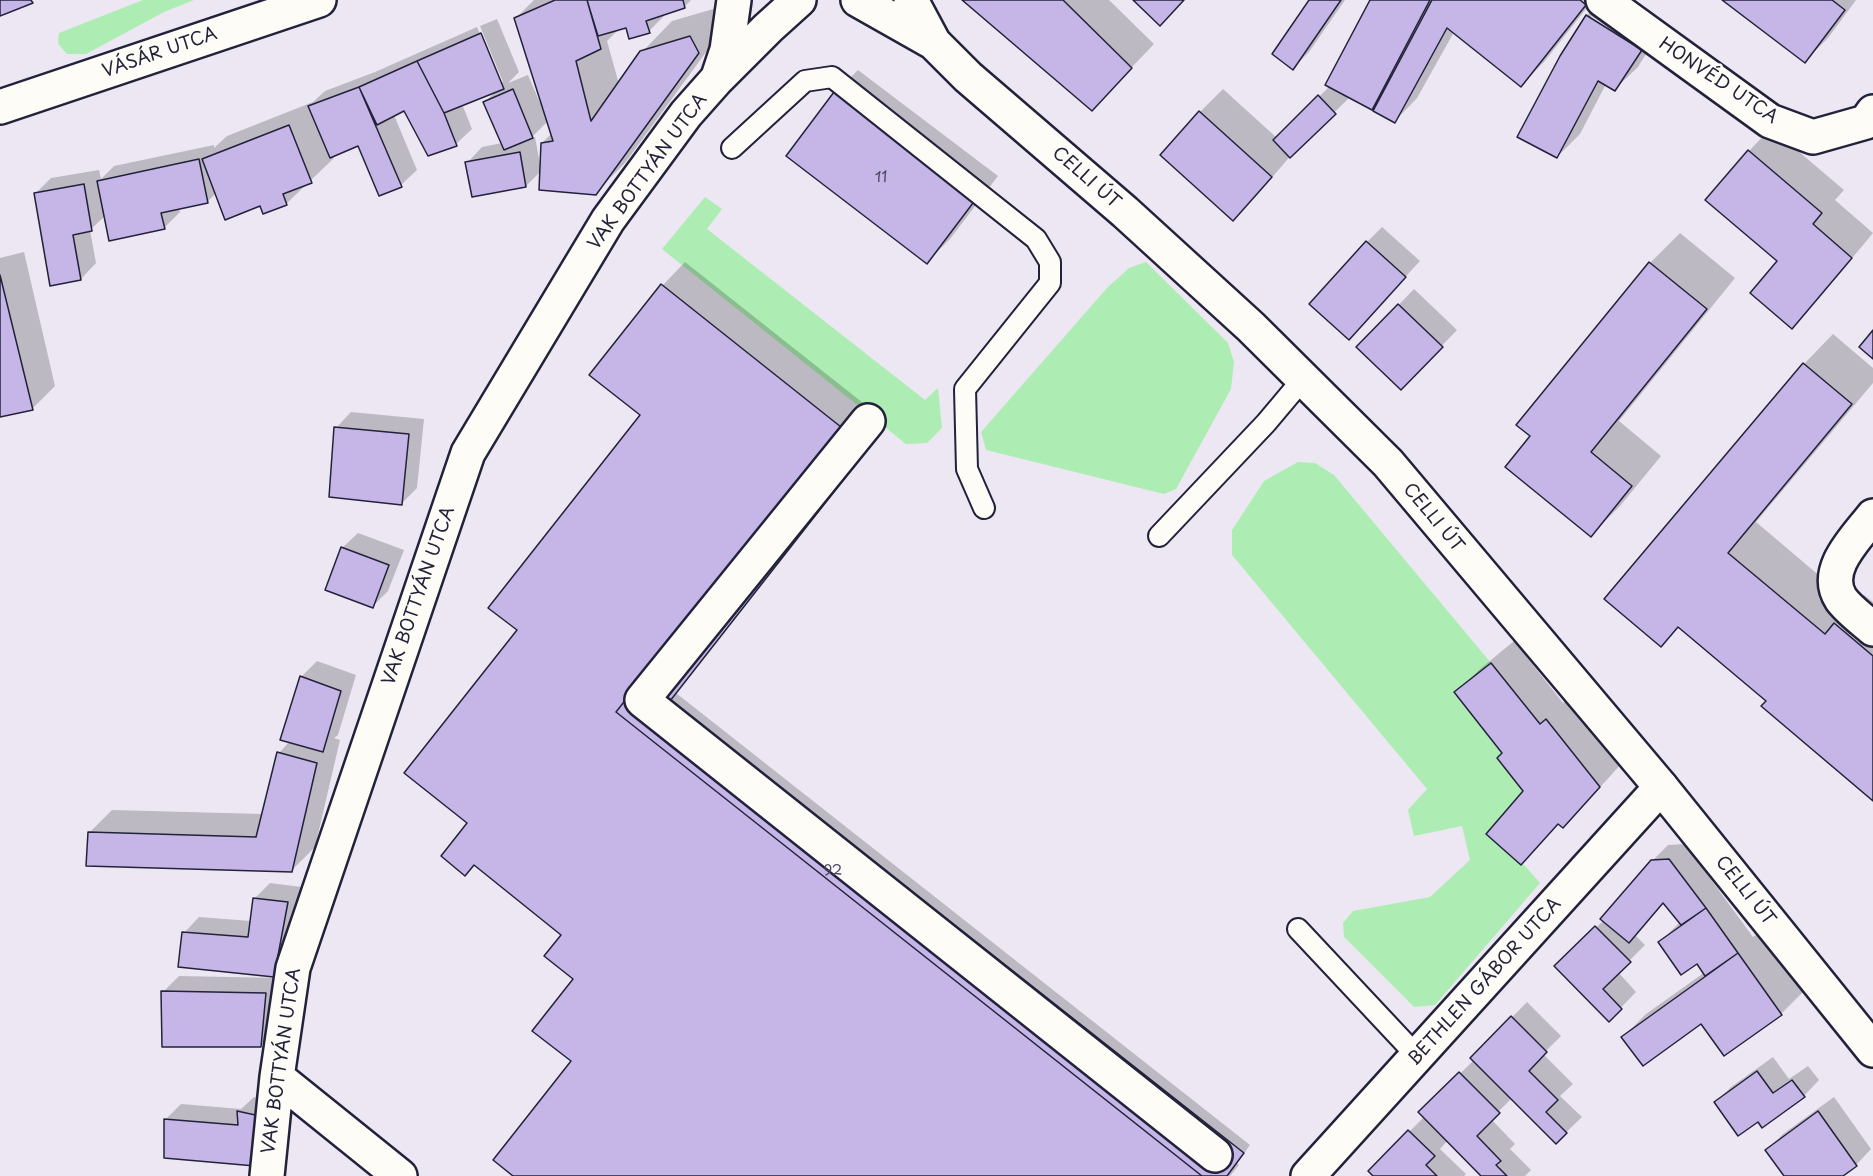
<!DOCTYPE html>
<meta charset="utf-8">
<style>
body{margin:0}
canvas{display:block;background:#ece7f2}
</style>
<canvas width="1873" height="1176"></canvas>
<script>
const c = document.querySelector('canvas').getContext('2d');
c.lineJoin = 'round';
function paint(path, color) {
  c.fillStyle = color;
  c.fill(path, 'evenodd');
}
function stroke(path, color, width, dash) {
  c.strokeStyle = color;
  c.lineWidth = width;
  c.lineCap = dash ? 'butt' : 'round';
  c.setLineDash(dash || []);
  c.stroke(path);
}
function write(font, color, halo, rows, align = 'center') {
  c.font = font + ' "Playpen Sans",sans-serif';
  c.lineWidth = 5;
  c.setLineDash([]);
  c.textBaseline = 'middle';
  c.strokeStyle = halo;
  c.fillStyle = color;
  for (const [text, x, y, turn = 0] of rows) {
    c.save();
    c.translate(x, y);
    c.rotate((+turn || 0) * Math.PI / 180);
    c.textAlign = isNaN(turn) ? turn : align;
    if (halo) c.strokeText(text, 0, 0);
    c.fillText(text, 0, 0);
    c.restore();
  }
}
const green = new Path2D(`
 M 143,0 L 194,0 L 164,12 L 86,54 L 67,54 L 58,44 L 59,33 Z
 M 705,197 L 722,209 L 707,229 L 925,400 L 938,388 L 942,428 L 927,443 L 906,444 L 662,249 Z
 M 1146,262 L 1228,343 L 1234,362 L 1231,389 L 1176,489 L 1164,494 L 986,450 L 981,432 L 1107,288 L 1129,268 Z
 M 1298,462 L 1315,463 L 1334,475 L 1491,663 L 1454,693 L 1502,753 L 1497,758 L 1523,791 L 1486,834 L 1525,866 L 1540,883 L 1435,1005 L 1414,1007 L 1344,937 L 1343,923 L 1353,911 L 1430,897 L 1470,860 L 1462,826 L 1414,836 L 1408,810 L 1427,789 L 1232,555 L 1232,530 L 1264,481 Z`);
const shadow = new Path2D(`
 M 534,0 L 691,0 L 684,7 L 664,13 L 664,16 L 649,31 L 627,26 L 620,28 L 607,41 L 619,84 L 642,52 L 672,21 L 720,7 L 728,22 L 625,163 L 595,193 L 541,171 L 526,186 L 467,163 L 482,147 L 502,143 L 485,102 L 497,90 L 462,104 L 472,129 L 456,144 L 428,154 L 405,109 L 394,115 L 417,170 L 401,185 L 380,194 L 359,144 L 333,155 L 334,158 L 286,204 L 261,204 L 216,193 L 207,202 L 179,208 L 180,212 L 164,228 L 106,215 L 90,230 L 96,263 L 81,279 L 35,194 L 51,178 L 99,170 L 101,179 L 114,166 L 214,145 L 214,148 L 227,136 L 313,102 L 325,91 L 375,72 L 477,27 L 500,82 L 503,82 L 480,26 L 497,19 L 519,72 L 508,83 L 528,75 L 540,103 L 542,102 L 516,18 ZM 548,121 L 552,133 L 542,143 L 540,164 L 535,137 L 531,138 Z
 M 964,0 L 1109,0 L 1154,44 L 1092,109 Z
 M 1310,0 L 1345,0 L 1309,52 L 1293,68 Z
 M 1372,0 L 1593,0 L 1544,62 L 1521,85 L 1454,32 L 1417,98 L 1395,121 L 1378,101 L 1372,108 L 1350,97 L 1293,153 L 1256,196 L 1233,219 L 1200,112 L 1223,89 L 1277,138 L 1330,86 Z
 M 1603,0 L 1648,52 L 1591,16 L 1591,19 L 1646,54 L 1638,67 L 1615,89 L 1606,84 L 1580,134 L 1557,157 L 1561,57 L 1587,15 Z
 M 1724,0 L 1856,0 L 1828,38 L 1805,61 Z
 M 858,70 L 998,176 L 950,239 L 927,262 L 788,156 L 836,92 Z
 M 1771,128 L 1844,190 L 1835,200 L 1873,233 L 1814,304 L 1792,327 L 1779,261 L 1749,151 Z
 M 1382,227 L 1420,261 L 1349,338 L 1367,242 Z
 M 1680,233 L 1735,278 L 1619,421 L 1661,456 L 1620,506 L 1591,535 L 1532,436 L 1518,425 L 1650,263 Z
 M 24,252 L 55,386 L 32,409 L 0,416 L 0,258 Z
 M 685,262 L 863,403 L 849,420 L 875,439 L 676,693 L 1250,1145 L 1237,1163 L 1239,1165 L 1230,1176 L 516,1176 L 573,1061 L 575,979 L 563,934 L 469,823 L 519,630 L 643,415 L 592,375 L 663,285 Z
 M 1414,289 L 1457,330 L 1401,388 L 1358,347 Z
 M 1833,334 L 1873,368 L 1873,383 L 1756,522 L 1854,605 L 1864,595 L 1873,602 L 1873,799 L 1768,700 L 1680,626 L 1661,645 L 1606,599 L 1804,364 Z
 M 351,412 L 424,419 L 417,488 L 402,503 L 336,428 Z
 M 358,533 L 404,550 L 388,591 L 373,606 L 342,548 Z
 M 1514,641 L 1563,703 L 1570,697 L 1622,763 L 1585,804 L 1563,826 L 1559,823 L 1521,863 L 1525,791 L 1504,753 L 1456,693 L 1479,670 Z
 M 317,661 L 356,675 L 338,735 L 334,738 L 340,740 L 315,847 L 292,870 L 89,833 L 112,810 L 263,814 L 279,753 L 290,741 L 282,739 L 302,676 Z
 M 1685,844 L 1753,937 L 1762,931 L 1804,991 L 1781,1014 L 1725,1054 L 1701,1022 L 1623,1037 L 1646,1014 L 1705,972 L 1697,962 L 1660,942 L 1680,922 L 1664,902 L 1635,935 L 1645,945 L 1618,972 L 1636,992 L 1609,1020 L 1557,966 L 1604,920 L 1652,861 L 1668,845 Z
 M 270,883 L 302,887 L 289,960 L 273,976 L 184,933 L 199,917 L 251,921 L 254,899 Z
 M 179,976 L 281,978 L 276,1030 L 261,1046 L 163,992 Z
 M 1527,1002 L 1561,1036 L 1543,1054 L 1573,1084 L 1560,1096 L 1582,1117 L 1556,1142 L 1512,1098 L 1491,1119 L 1515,1144 L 1510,1149 L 1531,1170 L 1525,1176 L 1483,1176 L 1448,1140 L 1440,1149 L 1466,1174 L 1464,1176 L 1375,1176 L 1370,1171 L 1424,1117 L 1421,1112 L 1474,1060 L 1472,1058 Z
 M 1773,1057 L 1789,1079 L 1808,1066 L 1819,1080 L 1804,1096 L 1758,1120 L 1716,1102 L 1731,1087 Z
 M 254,1097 L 274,1101 L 270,1149 L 165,1120 L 181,1104 L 241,1109 Z
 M 1834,1097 L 1871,1149 L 1856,1165 L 1841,1176 L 1786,1176 L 1767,1150 L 1783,1134 Z`);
const building = new Path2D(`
 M 0,0 L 31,0 L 33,3 L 0,16 Z
 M 555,0 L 587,0 L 601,49 L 576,61 L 591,121 L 640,51 L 690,36 L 699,53 L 596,195 L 539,190 L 541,143 L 553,141 L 514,18 Z
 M 587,0 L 683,0 L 685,8 L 646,21 L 650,33 L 629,39 L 626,28 L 598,36 Z
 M 962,0 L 1063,0 L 1132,68 L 1092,111 Z
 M 1133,0 L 1184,0 L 1160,26 Z
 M 1309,0 L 1341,0 L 1293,70 L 1272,54 Z
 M 1370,0 L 1430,0 L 1372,110 L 1325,85 Z
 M 1432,0 L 1580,0 L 1586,5 L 1521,87 L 1447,28 L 1395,123 L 1373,111 Z
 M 1722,0 L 1832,0 L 1845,10 L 1805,63 Z
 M 1586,15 L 1642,50 L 1615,91 L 1598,81 L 1557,158 L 1517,137 L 1560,56 Z
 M 481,33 L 504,89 L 444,113 L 417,61 Z
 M 417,61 L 444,113 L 457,146 L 428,156 L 404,111 L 377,125 L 359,87 Z
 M 359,87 L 402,187 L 379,196 L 358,146 L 330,158 L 308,106 Z
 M 513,89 L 533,138 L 504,150 L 483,102 Z
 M 834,92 L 976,199 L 927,264 L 786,156 Z
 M 1318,95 L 1336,114 L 1290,158 L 1273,140 Z
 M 1199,111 L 1272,177 L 1233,221 L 1160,155 Z
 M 289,125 L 312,183 L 283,194 L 287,205 L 263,214 L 260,206 L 225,220 L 202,159 Z
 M 1748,150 L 1822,213 L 1813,224 L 1852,258 L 1792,329 L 1750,293 L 1777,261 L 1705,200 Z
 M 520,152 L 526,187 L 472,197 L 465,162 Z
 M 199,159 L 208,203 L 161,213 L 165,229 L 109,241 L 97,181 Z
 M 84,184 L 92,231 L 73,235 L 81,280 L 50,286 L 34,193 Z
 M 1366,241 L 1406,277 L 1349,340 L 1309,304 Z
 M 1649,262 L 1707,309 L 1591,452 L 1632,486 L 1591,537 L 1505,467 L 1530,436 L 1516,425 Z
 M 0,275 L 33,410 L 0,417 Z
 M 661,284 L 841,427 L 616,712 L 1202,1176 L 513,1176 L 493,1160 L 571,1061 L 532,1031 L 573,979 L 544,956 L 561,935 L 474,865 L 465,876 L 441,856 L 467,823 L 404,773 L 517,630 L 488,608 L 640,415 L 589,375 Z
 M 1398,304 L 1443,347 L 1401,390 L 1356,347 Z
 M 1873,330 L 1873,359 L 1859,347 Z
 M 1803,363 L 1852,404 L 1728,553 L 1825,634 L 1834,623 L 1873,656 L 1873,801 L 1761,706 L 1766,701 L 1678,627 L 1661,647 L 1604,599 Z
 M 334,427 L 409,434 L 402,505 L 329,497 Z
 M 841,427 L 869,447 L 670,701 L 1244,1153 L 1227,1176 L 1202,1176 L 616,712 Z
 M 341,547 L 389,565 L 373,608 L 325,590 Z
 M 1491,663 L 1540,724 L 1546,719 L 1600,787 L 1563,828 L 1558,824 L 1521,865 L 1486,834 L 1523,791 L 1497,758 L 1502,753 L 1454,692 Z
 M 300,676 L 341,691 L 323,752 L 280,740 Z
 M 277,752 L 317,763 L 292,872 L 86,866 L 88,832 L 256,837 Z
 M 1669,859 L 1706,908 L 1681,925 L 1663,903 L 1629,943 L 1600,919 L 1651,860 Z
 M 253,898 L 288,902 L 274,977 L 178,967 L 182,932 L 248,937 Z
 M 1706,908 L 1738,953 L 1705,976 L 1697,964 L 1681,975 L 1658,942 Z
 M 1595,926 L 1631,962 L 1603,989 L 1622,1009 L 1609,1022 L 1554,966 Z
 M 1738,953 L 1782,1015 L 1724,1056 L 1701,1024 L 1643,1066 L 1621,1037 Z
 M 161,991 L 266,993 L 261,1047 L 162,1047 Z
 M 1511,1016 L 1547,1052 L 1529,1071 L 1558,1100 L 1546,1112 L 1567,1133 L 1556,1144 L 1470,1058 Z
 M 1757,1071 L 1773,1093 L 1792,1080 L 1805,1097 L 1762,1128 L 1758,1122 L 1738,1136 L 1714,1102 Z
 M 1459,1072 L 1500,1113 L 1477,1136 L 1501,1161 L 1496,1165 L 1507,1176 L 1481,1176 L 1418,1112 Z
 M 237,1111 L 260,1116 L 255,1166 L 164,1158 L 164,1119 L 238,1125 Z
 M 1818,1111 L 1857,1166 L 1843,1176 L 1784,1176 L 1765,1150 Z
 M 1408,1130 L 1435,1156 L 1426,1165 L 1437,1176 L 1373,1176 L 1368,1171 Z`);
const lane = new Path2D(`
 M 732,148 L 805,81 L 832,77 L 1036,239 L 1050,262 L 1050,283 L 965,389 L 967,469 L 984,508
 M 1159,536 L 1266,423 L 1303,379
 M 1298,929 L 1417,1056`);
const street = new Path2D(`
 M 1603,0 L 1770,121 L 1813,137 L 1866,122 L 1873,112
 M 718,77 L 727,50 L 734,0
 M 868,421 L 642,700 L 1215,1155
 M 1873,516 C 1856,538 1822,570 1841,599 C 1848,609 1864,621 1873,629
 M 277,1077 L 400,1176
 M 267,1176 L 277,1077 L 293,968 L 468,453 L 608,220 L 686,114 L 717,79 L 768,28 L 799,0
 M 1308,1176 L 1661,787`);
const secondary = new Path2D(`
 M 858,0 L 934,43 L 968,77 L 1125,212 L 1251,327 L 1388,463 L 1661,787 L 1873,1050
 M 911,0 L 934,43
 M 0,107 L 319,0`);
const numberNames = [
 ["11",881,178],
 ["92",833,871]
];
const streetNames = [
 ["VÁSÁR UTCA",160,53,-19],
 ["HONVÉD UTCA",1718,81,34],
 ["VAK BOTTYÁN UTCA",648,172,-54],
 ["CELLI ÚT",1086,178,41],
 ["CELLI ÚT",1433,518,50],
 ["VAK BOTTYÁN UTCA",419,596,-71],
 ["CELLI ÚT",1745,891,51],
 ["BETHLEN GÁBOR UTCA",1485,982,-48],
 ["VAK BOTTYÁN UTCA",282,1061,-82]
];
paint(green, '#adedb4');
paint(shadow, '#0003');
paint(building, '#c5b6e7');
stroke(building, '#22223b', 1.5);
stroke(lane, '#22223b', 24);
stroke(street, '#22223b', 38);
stroke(secondary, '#22223b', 38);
stroke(lane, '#fdfcf7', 20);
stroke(street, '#fdfcf7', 33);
stroke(secondary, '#fdfcf7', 33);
write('15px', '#4b4766', null, numberNames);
write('18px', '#22223b', '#fdfcf7', streetNames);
</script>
